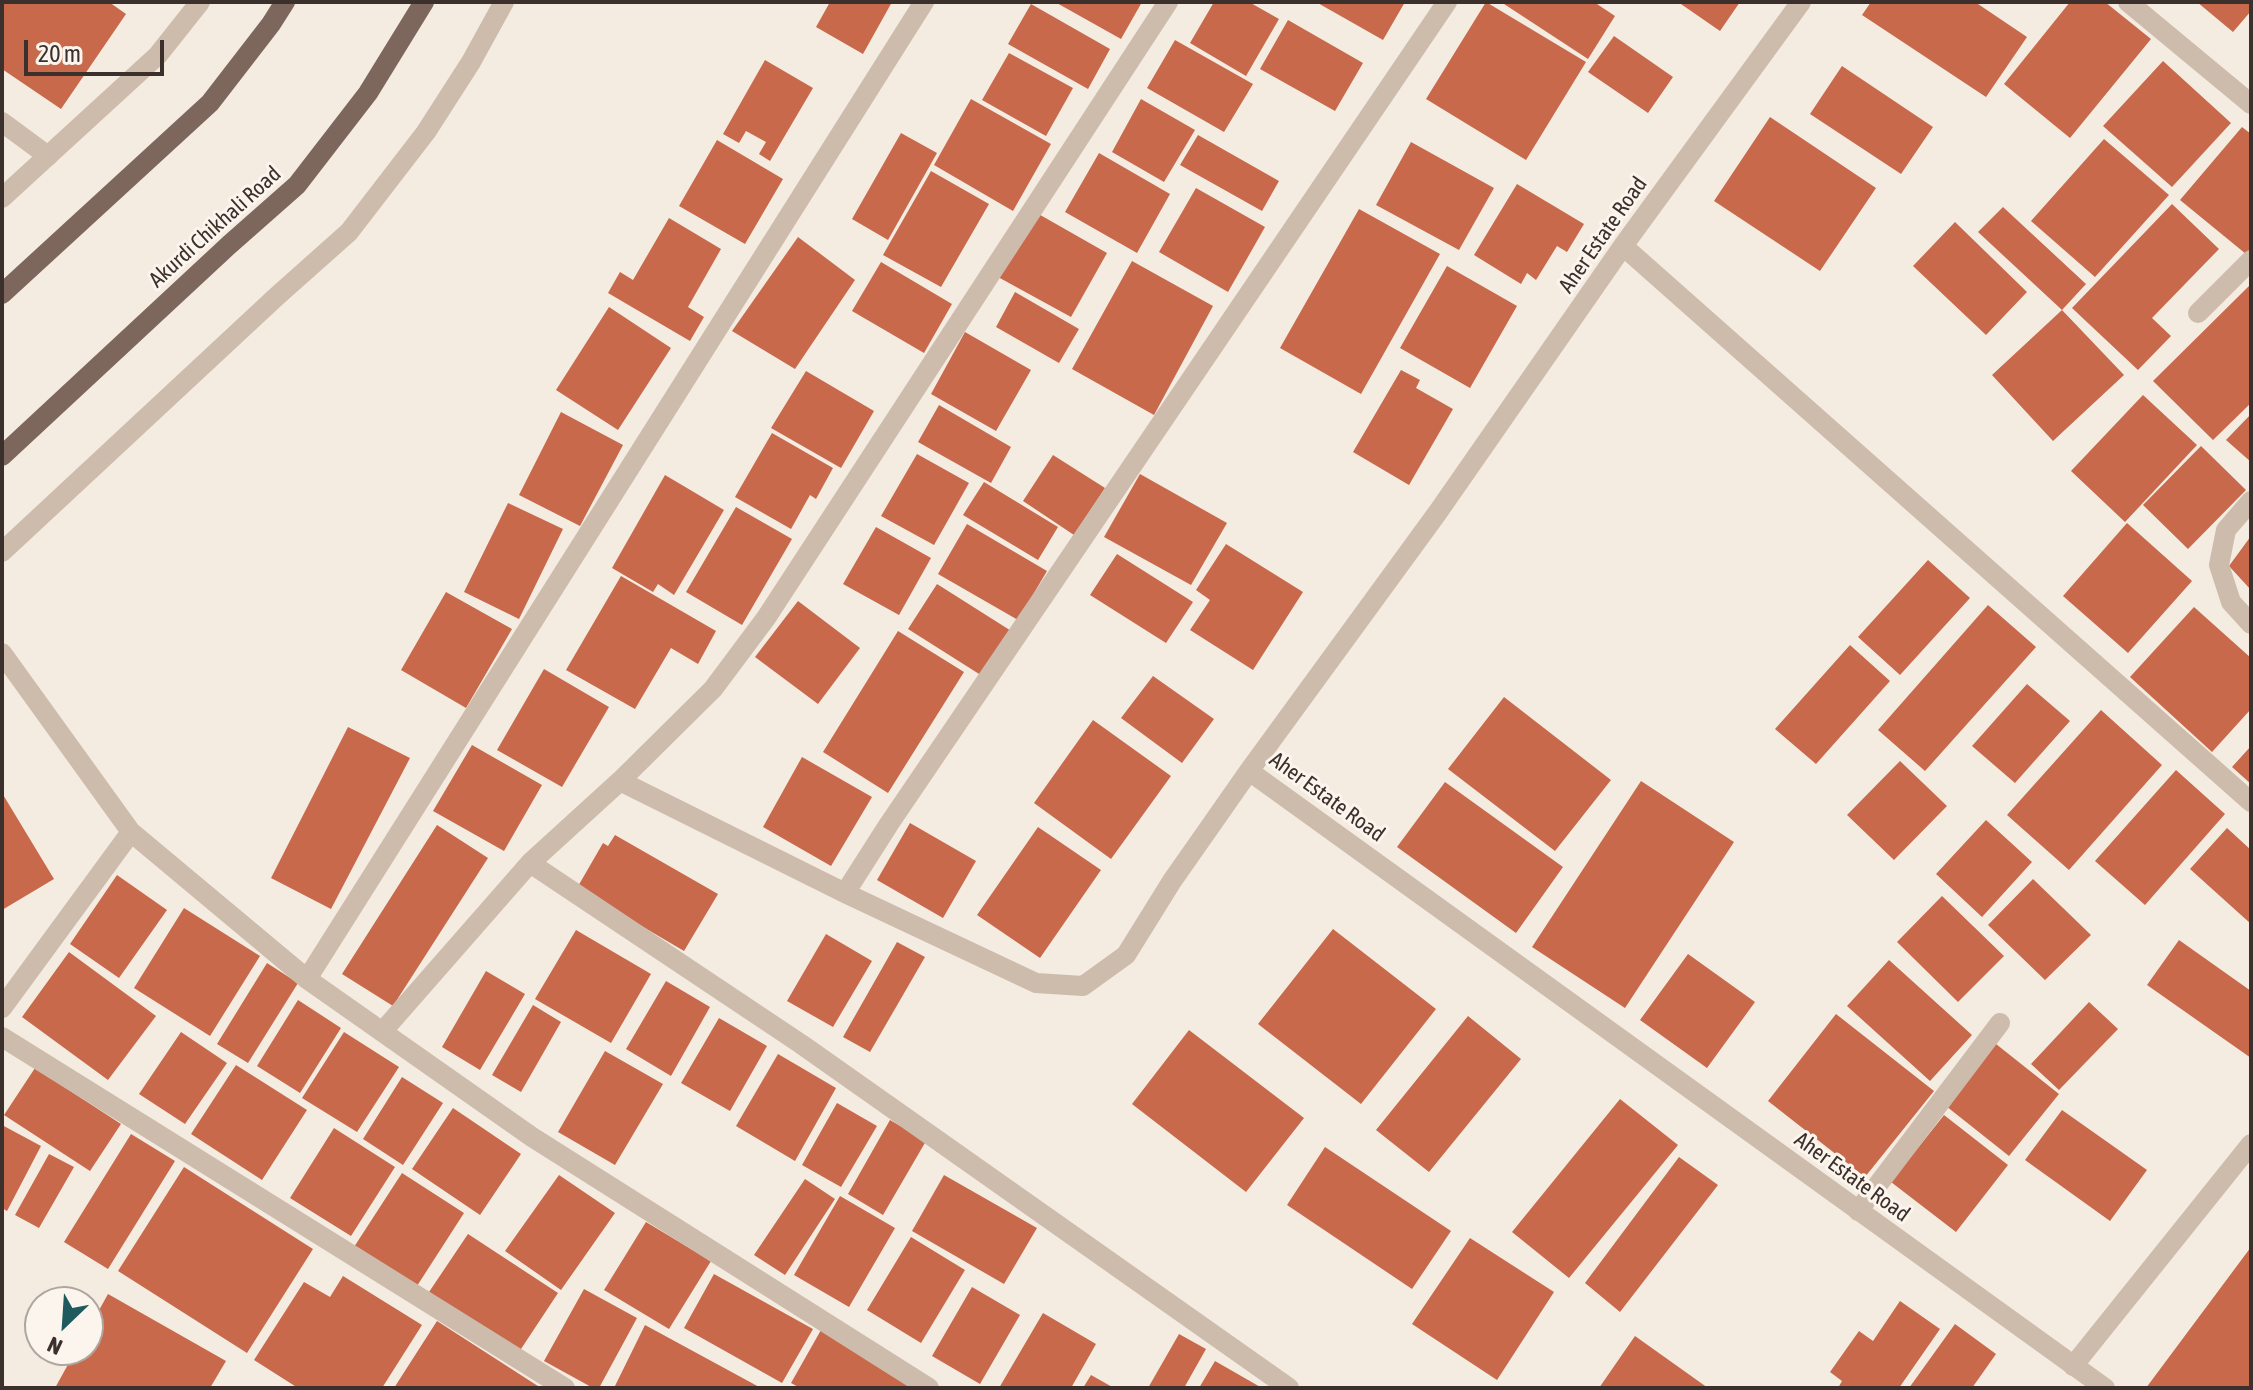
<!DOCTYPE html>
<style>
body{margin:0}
#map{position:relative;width:2253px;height:1390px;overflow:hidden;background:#f4ebe1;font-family:"Asap Condensed",sans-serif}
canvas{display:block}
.frame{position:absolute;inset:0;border:4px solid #3b302b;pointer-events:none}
.north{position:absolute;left:24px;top:1286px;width:80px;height:80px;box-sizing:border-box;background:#fbf5ee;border:2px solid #aea6a0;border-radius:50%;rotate:205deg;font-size:22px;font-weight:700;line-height:32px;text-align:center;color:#3b302b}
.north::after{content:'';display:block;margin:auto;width:28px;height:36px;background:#1f5a5e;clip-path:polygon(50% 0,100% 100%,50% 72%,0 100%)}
.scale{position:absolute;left:24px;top:40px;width:140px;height:36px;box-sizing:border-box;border:4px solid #3b302b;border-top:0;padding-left:10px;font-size:24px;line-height:28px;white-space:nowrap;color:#3b302b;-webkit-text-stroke:6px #fbf5ee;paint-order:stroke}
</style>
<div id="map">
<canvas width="2253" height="1390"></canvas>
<div class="frame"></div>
<div class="north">N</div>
<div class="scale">20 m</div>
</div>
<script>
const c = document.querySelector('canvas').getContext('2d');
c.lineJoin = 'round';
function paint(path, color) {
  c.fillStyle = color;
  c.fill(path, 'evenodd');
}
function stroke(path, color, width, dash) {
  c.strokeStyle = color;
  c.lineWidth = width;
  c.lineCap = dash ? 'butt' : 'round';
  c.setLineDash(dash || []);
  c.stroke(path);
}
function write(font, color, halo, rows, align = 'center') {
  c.font = font + ' "Asap Condensed",sans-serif';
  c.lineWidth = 6;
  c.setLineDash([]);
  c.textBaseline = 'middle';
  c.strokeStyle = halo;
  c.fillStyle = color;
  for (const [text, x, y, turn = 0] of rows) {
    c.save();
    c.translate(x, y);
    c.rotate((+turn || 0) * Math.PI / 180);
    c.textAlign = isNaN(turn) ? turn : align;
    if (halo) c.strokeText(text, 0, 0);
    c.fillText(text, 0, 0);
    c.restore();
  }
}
const building = new Path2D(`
 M 2,2 L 109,2 L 126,14 L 61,109 L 2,69 Z
 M 830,2 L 892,2 L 863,54 L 816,27 Z
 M 1055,2 L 1142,2 L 1121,39 Z
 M 1214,2 L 1249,2 L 1279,19 L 1246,76 L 1190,43 Z
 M 1316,2 L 1405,2 L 1383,40 Z
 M 1486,2 L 1586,62 L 1526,160 L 1426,99 Z
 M 1501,2 L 1594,2 L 1615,16 L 1588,59 Z
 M 1678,2 L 1740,2 L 1720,31 Z
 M 1871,2 L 1975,2 L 2027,37 L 1986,97 L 1862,15 Z
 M 2070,2 L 2105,2 L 2151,39 L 2070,138 L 2004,84 Z
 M 2197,2 L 2251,2 L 2251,11 L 2233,32 Z
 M 1031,4 L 1110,49 L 1088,89 L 1008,44 Z
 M 1288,20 L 1363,63 L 1335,111 L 1260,69 Z
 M 1614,36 L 1673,77 L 1648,113 L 1588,72 Z
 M 1175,40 L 1253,84 L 1224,132 L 1147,88 Z
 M 1009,53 L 1073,88 L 1046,136 L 982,100 Z
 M 765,60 L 813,88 L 770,161 L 759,154 L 766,142 L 746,131 L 739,143 L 723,134 Z
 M 2163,61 L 2231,123 L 2172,187 L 2103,126 Z
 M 1842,66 L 1933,127 L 1901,174 L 1810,114 Z
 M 971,99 L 1051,144 L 1013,211 L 934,165 Z
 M 1141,99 L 1195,130 L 1164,182 L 1112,152 Z
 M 1770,117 L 1876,188 L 1820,271 L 1714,201 Z
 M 2242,127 L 2251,134 L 2251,248 L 2246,254 L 2180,200 Z
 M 901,133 L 937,153 L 888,240 L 852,219 Z
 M 1198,135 L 1279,181 L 1262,211 L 1180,165 Z
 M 2104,139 L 2169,195 L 2095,277 L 2031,221 Z
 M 717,140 L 783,179 L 745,244 L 679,206 Z
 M 1411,142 L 1494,188 L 1459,250 L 1376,205 Z
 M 1099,153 L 1170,194 L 1137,253 L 1065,212 Z
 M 931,171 L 989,204 L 941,287 L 883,255 Z
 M 1517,184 L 1584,224 L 1567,252 L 1557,246 L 1536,280 L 1527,273 L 1521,284 L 1474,255 Z
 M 1196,188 L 1265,227 L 1228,292 L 1159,252 Z
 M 2172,204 L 2219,249 L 2152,318 L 2171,336 L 2138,370 L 2072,308 Z
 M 2003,207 L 2086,284 L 2062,310 L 1978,232 Z
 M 1359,209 L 1440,254 L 1361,394 L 1280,348 Z
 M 1035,212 L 1107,253 L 1071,317 L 998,277 Z
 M 669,218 L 721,249 L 688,307 L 704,317 L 690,341 L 608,293 L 620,272 L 633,280 Z
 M 1955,222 L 2027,292 L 1986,335 L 1913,266 Z
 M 798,237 L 855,280 L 795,369 L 732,331 Z
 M 1132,261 L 1213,306 L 1154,415 L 1072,369 Z
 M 881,262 L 952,304 L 924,353 L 852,311 Z
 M 1447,266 L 1517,306 L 1470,388 L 1400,348 Z
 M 2251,284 L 2251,403 L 2213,440 L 2153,381 Z
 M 1015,292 L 1079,329 L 1059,363 L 996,327 Z
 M 609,307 L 671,348 L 618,430 L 556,390 Z
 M 2062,310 L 2124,375 L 2053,441 L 1992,375 Z
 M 965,332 L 1031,370 L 996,431 L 931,394 Z
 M 1401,370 L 1420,380 L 1416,388 L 1453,409 L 1409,485 L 1353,452 Z
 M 806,371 L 874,411 L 841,468 L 771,428 Z
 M 2143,395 L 2197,445 L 2125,522 L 2071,471 Z
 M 939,405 L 1011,447 L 991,483 L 918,442 Z
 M 561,412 L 623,445 L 580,526 L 519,495 Z
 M 2251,414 L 2251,462 L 2226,440 Z
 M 772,433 L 833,468 L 816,499 L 810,495 L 791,529 L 735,497 Z
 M 2201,446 L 2246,490 L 2188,549 L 2143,505 Z
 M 917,454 L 969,483 L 934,545 L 881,516 Z
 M 1053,455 L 1105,488 L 1074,535 L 1023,501 Z
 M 1140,474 L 1227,523 L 1191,585 L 1104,537 Z
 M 665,475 L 724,510 L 674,595 L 658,584 L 653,592 L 612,568 Z
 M 984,482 L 1058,527 L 1038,560 L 963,515 Z
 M 508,503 L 563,529 L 519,619 L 464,592 Z
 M 736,507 L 792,539 L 742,625 L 686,592 Z
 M 2127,523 L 2192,581 L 2128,653 L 2063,596 Z
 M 967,524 L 1047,571 L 1018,620 L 938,574 Z
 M 876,527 L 931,558 L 899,615 L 843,584 Z
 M 2251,536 L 2251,590 L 2229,566 Z
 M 1226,544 L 1303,592 L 1253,670 L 1190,630 L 1210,600 L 1196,590 Z
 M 1117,554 L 1193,602 L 1166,643 L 1090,595 Z
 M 1928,560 L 1970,598 L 1900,675 L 1858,637 Z
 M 621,576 L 716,631 L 698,664 L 671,648 L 635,709 L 566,670 Z
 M 937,584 L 1016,634 L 987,679 L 908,629 Z
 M 446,592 L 512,629 L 466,708 L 401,670 Z
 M 798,601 L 860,648 L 818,704 L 755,657 Z
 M 1988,605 L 2036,647 L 1925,771 L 1878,730 Z
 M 2194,607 L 2251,658 L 2251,709 L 2212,752 L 2130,677 Z
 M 898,631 L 964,672 L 888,793 L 823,752 Z
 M 1850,645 L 1890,681 L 1816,764 L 1775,729 Z
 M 544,669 L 609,707 L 562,787 L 497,750 Z
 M 1153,676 L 1214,719 L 1182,763 L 1121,718 Z
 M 2027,684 L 2070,721 L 2015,783 L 1972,746 Z
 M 1504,697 L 1611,780 L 1555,851 L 1448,769 Z
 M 2101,710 L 2162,765 L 2069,870 L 2007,815 Z
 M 1093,720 L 1171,776 L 1111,859 L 1034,803 Z
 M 348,727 L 410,758 L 331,909 L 271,878 Z
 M 472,745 L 542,785 L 504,851 L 433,811 Z
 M 2251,746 L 2251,784 L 2232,767 Z
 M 802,757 L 872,797 L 831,866 L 763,827 Z
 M 1900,761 L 1947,806 L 1894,860 L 1847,815 Z
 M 2176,770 L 2225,814 L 2145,905 L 2095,861 Z
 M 1641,781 L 1734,842 L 1625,1008 L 1532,947 Z
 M 1445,782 L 1563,867 L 1516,933 L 1397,847 Z
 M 2,793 L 54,879 L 2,910 Z
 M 1986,820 L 2032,862 L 1982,917 L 1936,874 Z
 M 910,823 L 976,861 L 943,918 L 877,880 Z
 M 437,825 L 488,858 L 393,1006 L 342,974 Z
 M 1038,827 L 1101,870 L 1040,958 L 977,915 Z
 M 2227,828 L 2251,850 L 2251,924 L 2190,869 Z
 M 615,835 L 718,894 L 684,951 L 577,888 L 603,843 L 608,846 Z
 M 117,875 L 167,910 L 119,978 L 70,944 Z
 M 2033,879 L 2091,935 L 2045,980 L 1988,925 Z
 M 1942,896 L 2004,956 L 1958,1002 L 1897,942 Z
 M 184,908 L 260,956 L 210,1036 L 134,988 Z
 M 1333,929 L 1436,1009 L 1361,1104 L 1258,1024 Z
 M 576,930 L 651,974 L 611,1043 L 535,999 Z
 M 826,934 L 872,961 L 833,1027 L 787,1001 Z
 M 2179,940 L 2251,991 L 2251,1058 L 2147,985 Z
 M 897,942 L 925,957 L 870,1052 L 843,1037 Z
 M 69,952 L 156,1016 L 108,1080 L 22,1017 Z
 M 1688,954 L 1755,1002 L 1707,1068 L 1640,1020 Z
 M 1889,960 L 1972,1035 L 1930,1081 L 1847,1006 Z
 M 267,963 L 298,983 L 248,1063 L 217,1044 Z
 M 486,971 L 525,994 L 480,1070 L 442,1047 Z
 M 666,981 L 710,1007 L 671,1076 L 626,1049 Z
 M 298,1000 L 341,1028 L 300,1093 L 257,1066 Z
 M 2089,1002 L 2118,1029 L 2059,1090 L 2031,1064 Z
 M 533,1005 L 561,1022 L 521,1092 L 492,1075 Z
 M 1836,1014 L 1934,1091 L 1865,1177 L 1768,1101 Z
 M 1468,1016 L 1521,1059 L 1429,1172 L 1376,1130 Z
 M 719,1018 L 767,1046 L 730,1111 L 681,1083 Z
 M 1189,1030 L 1304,1118 L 1246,1192 L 1132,1104 Z
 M 181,1032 L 227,1063 L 185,1124 L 139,1094 Z
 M 344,1032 L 399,1067 L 357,1132 L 302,1098 Z
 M 1996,1044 L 2059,1094 L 2009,1156 L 1946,1106 Z
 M 605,1051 L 663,1084 L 615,1165 L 558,1132 Z
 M 778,1054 L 836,1088 L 795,1161 L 736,1126 Z
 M 236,1065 L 307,1110 L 262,1180 L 191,1134 Z
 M 35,1068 L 121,1124 L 90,1171 L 4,1115 Z
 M 402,1077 L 443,1103 L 403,1165 L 363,1139 Z
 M 1620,1099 L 1678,1145 L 1569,1278 L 1512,1232 Z
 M 837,1103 L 877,1126 L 841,1187 L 802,1165 Z
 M 453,1108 L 521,1154 L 480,1215 L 412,1169 Z
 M 2062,1110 L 2147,1170 L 2110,1221 L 2025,1160 Z
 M 1944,1115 L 2008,1165 L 1956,1232 L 1891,1182 Z
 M 890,1120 L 926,1141 L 883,1215 L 848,1194 Z
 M 2,1125 L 41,1146 L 7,1211 L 2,1208 Z
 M 334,1128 L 395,1167 L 351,1236 L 290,1198 Z
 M 131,1134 L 175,1161 L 108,1269 L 64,1242 Z
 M 1325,1147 L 1451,1231 L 1412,1289 L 1287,1205 Z
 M 49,1154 L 74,1167 L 39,1228 L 15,1215 Z
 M 1679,1157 L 1718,1185 L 1620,1312 L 1585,1283 Z
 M 184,1167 L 313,1249 L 247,1353 L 118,1271 Z
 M 402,1173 L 464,1213 L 417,1286 L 354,1247 Z
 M 559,1175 L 615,1213 L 561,1290 L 505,1251 Z
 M 944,1175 L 1037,1228 L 1004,1284 L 912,1231 Z
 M 805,1179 L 835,1199 L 785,1275 L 754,1255 Z
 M 840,1196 L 895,1228 L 849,1307 L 794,1275 Z
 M 646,1222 L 711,1261 L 669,1329 L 604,1290 Z
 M 468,1234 L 558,1293 L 519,1352 L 429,1292 Z
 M 911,1237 L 965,1270 L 921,1343 L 867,1310 Z
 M 1470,1238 L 1554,1292 L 1497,1380 L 1412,1324 Z
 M 2251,1247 L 2251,1388 L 2146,1388 Z
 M 714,1274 L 813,1329 L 782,1383 L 684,1328 Z
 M 343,1276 L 422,1325 L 382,1388 L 298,1388 L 254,1360 L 304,1282 L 330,1297 Z
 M 972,1287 L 1020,1315 L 980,1384 L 932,1356 Z
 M 584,1289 L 637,1318 L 599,1388 L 593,1388 L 544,1361 Z
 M 108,1294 L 226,1361 L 210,1388 L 55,1388 L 76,1350 L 88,1350 L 88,1330 Z
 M 1900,1301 L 1940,1329 L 1899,1388 L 1838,1388 L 1842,1381 L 1830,1372 L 1859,1331 L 1873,1341 Z
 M 1043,1313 L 1096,1344 L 1071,1388 L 999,1388 Z
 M 437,1321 L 541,1388 L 394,1388 Z
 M 1955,1324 L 1996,1354 L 1972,1388 L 1909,1388 Z
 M 645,1325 L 761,1388 L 614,1388 Z
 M 821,1330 L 921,1388 L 800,1388 L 791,1383 Z
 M 1179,1334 L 1206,1349 L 1184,1388 L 1148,1388 Z
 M 1635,1336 L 1708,1388 L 1599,1388 Z
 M 1215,1361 L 1262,1388 L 1199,1388 Z
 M 1091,1375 L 1114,1388 L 1083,1388 Z`);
const minor = new Path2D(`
 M 2128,2 L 2251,104
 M 2,122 L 48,156
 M 1623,246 L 2251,802
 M 2198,313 L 2251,260
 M 2251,501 L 2226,530 L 2219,565 L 2231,602 L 2251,624
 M 2,653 L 131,832 L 307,979 L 532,1137 L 929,1388
 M 1249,771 L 2105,1388
 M 620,781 L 845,893 L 1036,983 L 1083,986 L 1126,955 L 1172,881 L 1249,771 L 1438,512 L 1623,246 L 1801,2
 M 530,863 L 801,1044 L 1289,1388
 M 845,893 L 889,824 L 1447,2
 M 307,979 L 924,2
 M 2,1008 L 131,832
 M 382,1032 L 530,863 L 620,781 L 713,689 L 766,618 L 1168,2
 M 2,1037 L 565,1388
 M 1858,1211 L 2000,1023
 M 2073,1366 L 2251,1144`);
const tertiary = new Path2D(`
 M 2,198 L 158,55 L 200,2
 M 2,552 L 276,297 L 349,232 L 426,132 L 471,62 L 504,2`);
const primary = new Path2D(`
 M 2,294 L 210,103 L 271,24 L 285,2
 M 2,456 L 229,245 L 297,185 L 368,93 L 424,2`);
const streetNames = [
 ["Akurdi Chikhali Road",215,227,-42],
 ["Aher Estate Road",1603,235,-55],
 ["Aher Estate Road",1327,797,36],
 ["Aher Estate Road",1852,1177,36]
];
paint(building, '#c8694b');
stroke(minor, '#cdbbac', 20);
stroke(tertiary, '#cdbbac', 20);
stroke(primary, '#7d675c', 20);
write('22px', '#3b302b', '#fbf5ee', streetNames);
</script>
